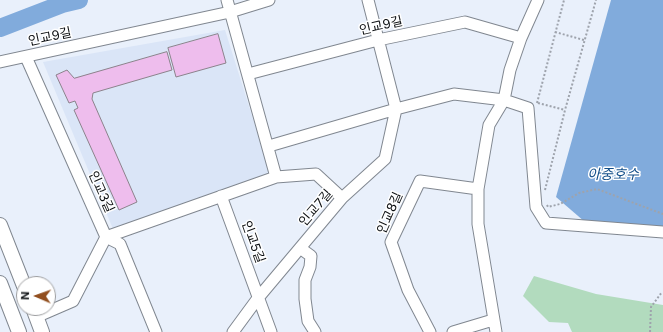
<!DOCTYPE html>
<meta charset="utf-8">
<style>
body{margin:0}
#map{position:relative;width:663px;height:332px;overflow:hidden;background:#e9f0fb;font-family:Inter,sans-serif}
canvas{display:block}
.north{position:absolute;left:16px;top:276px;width:40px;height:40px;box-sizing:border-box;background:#fff;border:1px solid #9e9fa1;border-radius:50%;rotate:272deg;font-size:11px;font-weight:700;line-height:16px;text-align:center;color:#0d1013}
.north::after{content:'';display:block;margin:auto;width:14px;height:18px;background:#924f1f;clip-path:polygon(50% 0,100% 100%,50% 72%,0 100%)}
</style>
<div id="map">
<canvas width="663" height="332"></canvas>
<div class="north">N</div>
</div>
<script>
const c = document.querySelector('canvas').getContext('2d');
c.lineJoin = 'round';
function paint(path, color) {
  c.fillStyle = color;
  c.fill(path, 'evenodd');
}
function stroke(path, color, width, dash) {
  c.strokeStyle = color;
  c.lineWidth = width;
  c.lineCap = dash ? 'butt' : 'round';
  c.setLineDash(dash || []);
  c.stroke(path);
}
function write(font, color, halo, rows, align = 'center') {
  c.font = font + ' Inter,"Noto Sans KR",sans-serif';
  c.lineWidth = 3;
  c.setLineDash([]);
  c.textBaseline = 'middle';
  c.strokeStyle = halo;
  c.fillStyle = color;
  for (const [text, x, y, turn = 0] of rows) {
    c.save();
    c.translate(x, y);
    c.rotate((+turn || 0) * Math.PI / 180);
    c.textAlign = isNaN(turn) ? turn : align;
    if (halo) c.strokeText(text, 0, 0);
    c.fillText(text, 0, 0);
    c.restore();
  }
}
const built = new Path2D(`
 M 225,30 L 270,173 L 113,229 L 43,62 Z`);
const green = new Path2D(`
 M 534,276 L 596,294 L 663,305 L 663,332 L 572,332 L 568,323 L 549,322 L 523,296 Z`);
const water = new Path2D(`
 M 611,0 L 663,0 L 663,227 L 585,222 L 556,197 Z`);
const river = new Path2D(`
 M 0,28 L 62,4 L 79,0`);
const building = new Path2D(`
 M 218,34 L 226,63 L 176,77 L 168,48 Z
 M 167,52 L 172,70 L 93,93 L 92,99 L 137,202 L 119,210 L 74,110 L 78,108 L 75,101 L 69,103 L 56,75 L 67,70 L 74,78 Z`);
const path = new Path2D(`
 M 555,32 L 584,40
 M 537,103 L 564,0
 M 538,103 L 565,110
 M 545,190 L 565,110 L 596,0
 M 547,205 L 548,207 L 560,204 L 579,193 L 597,189 L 663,214
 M 650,332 L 651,307 L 662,292`);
const minor = new Path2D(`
 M 227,0 L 276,177
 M 26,57 L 106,237 L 120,244 L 156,332
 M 0,62 L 230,12 L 269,0
 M 248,74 L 378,40 L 465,22 L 521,38
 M 269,146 L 396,109 L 454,94 L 504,100 L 528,108 L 536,207 L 546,223 L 663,232
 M 221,196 L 271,332
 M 300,248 L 311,256 L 310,267 L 305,280 L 305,299 L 308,321 L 315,332
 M 36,317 L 73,301 L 106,237 L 276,177 L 316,174 L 342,198
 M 233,332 L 258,298 L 342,198 L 385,159 L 396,109 L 368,0
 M 430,332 L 408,290 L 391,242 L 420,181 L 478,189
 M 453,332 L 493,320
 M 496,332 L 478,224 L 478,189 L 489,125 L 504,100 L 510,70 L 521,38 L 538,0`);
const tertiary = new Path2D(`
 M 0,225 L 24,286
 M 0,283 L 19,332
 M 33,308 L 42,332`);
const streetNames = [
 ["인교9길",381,26,-13],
 ["인교9길",50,37,-12],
 ["인교3길",101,192,66],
 ["인교7길",316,208,-49],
 ["인교8길",390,213,-66],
 ["인교5길",253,242,70]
];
const waterNames = [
 ["아중호수",613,175]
];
paint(built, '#dae5f7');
paint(green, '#b2dbbe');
paint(water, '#81abdc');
stroke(river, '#81abdc', 18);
paint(building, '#eebded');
stroke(building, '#8c838c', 1);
stroke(minor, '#808790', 13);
stroke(tertiary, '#808790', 16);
stroke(path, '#9ea3ac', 2, [2, 2]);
stroke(minor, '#fff', 11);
stroke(tertiary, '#fff', 14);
write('13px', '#0d1013', '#fff', streetNames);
write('italic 14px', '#124e89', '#fff', waterNames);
</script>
